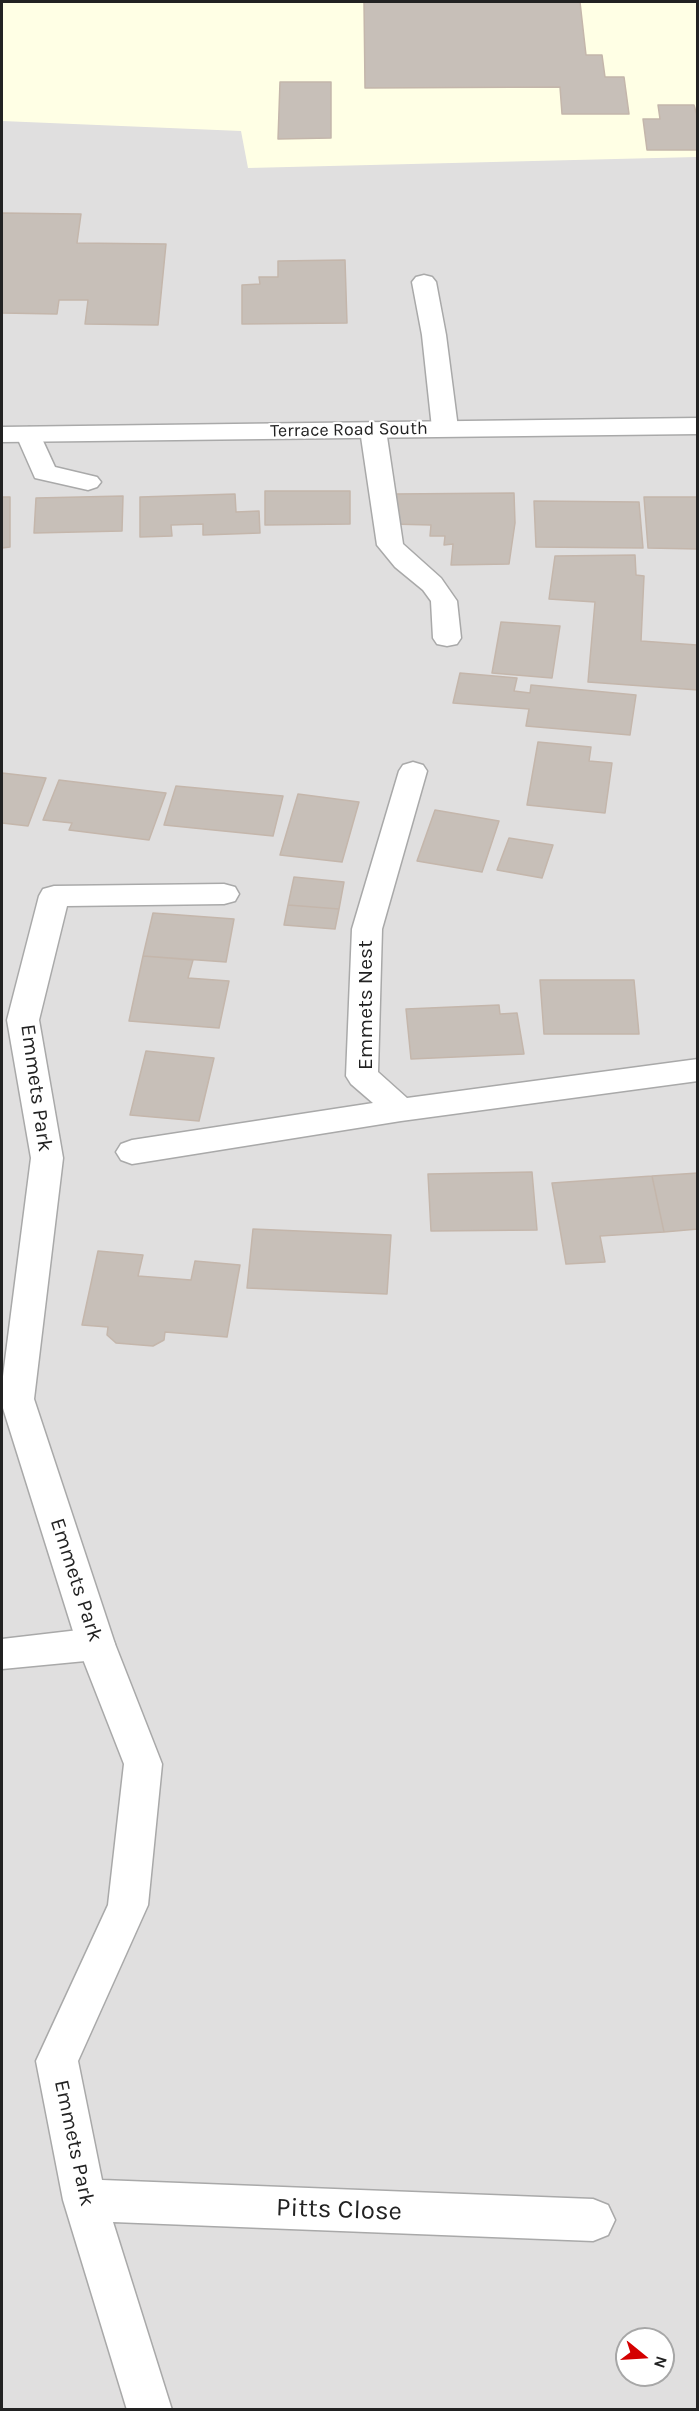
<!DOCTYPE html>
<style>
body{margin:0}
#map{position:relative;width:699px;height:2411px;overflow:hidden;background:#f2efe9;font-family:Karla,sans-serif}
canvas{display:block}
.frame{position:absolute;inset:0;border:3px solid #222;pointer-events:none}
.north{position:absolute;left:615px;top:2327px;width:60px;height:60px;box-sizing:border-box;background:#fff;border:2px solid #a7a7a7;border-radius:50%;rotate:108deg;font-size:16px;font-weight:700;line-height:24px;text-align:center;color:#222}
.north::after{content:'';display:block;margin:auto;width:21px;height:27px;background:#d40000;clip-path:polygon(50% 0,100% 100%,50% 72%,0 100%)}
</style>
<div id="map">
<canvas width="699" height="2411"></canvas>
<div class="frame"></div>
<div class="north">N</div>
</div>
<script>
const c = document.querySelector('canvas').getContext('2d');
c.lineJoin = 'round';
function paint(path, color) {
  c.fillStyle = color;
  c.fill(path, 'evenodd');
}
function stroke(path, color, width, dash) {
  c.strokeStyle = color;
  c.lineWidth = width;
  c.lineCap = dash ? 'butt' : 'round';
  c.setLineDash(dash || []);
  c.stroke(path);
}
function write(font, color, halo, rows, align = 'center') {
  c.font = font + ' Karla,sans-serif';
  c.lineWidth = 4.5;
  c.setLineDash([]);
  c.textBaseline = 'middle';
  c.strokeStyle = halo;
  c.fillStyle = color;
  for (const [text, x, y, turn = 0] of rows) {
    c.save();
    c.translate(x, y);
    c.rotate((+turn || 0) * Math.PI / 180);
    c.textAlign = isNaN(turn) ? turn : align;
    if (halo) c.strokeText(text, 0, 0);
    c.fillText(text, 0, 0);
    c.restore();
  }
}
const residential = new Path2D(`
 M 2,2 L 697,2 L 697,2409 L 2,2410 ZM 627,2339 L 663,2339 L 663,2375 L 627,2375 Z`);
const education = new Path2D(`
 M 2,2 L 697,2 L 697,157 L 248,168 L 241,131 L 2,121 Z`);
const building = new Path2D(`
 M 364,2 L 580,2 L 586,55 L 602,55 L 605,77 L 624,77 L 629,114 L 562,114 L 560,87 L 365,88 Z
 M 280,82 L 331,82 L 331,138 L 278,139 Z
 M 658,105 L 694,105 L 698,119 L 698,150 L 647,150 L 643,119 L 660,119 Z
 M 2,213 L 81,214 L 77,243 L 166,244 L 158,325 L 85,324 L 88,300 L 59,300 L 57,314 L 2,313 Z
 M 345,260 L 347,323 L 242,324 L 242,285 L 260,284 L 259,277 L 278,277 L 278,261 Z
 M 265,491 L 350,491 L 350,524 L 265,525 Z
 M 514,493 L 515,523 L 509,564 L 451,565 L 453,544 L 444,545 L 445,536 L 430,536 L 431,525 L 391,524 L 393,494 Z
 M 235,494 L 236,512 L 259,511 L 260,533 L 203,535 L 203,524 L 171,525 L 172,536 L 140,537 L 140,497 Z
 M 123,496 L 122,531 L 34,533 L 36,498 Z
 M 2,497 L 10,497 L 10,547 L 2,548 Z
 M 644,497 L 698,497 L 698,549 L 648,548 Z
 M 534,501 L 639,502 L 643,548 L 536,547 Z
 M 635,555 L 636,575 L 644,576 L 641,641 L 697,645 L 698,632 L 698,690 L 588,682 L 595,602 L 549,599 L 555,556 Z
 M 501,622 L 560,626 L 552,678 L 492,673 Z
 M 460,673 L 517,678 L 514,691 L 530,693 L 531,685 L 636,695 L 630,735 L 526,726 L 529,709 L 453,703 Z
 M 538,742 L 591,747 L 589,761 L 612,763 L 605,813 L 527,805 Z
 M 2,773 L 46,778 L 28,826 L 2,823 Z
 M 59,780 L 166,793 L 149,840 L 69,830 L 72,823 L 43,820 Z
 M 176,786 L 283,796 L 273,836 L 164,825 Z
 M 298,794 L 359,802 L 342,862 L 280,855 Z
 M 435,810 L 499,821 L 482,872 L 417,861 Z
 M 509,838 L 553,845 L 542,878 L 497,870 Z
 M 294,877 L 344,882 L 339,909 L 288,905 Z
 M 288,905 L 339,909 L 335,929 L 284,925 Z
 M 153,913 L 234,919 L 226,962 L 143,956 Z
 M 143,956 L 193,960 L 188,978 L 229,981 L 219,1028 L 129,1021 Z
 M 540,980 L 634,980 L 639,1034 L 544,1034 Z
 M 499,1005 L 500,1014 L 517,1013 L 524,1054 L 411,1059 L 406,1009 Z
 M 146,1051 L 214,1058 L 199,1121 L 130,1115 Z
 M 532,1172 L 537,1230 L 431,1231 L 428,1174 Z
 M 698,1173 L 698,1229 L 664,1232 L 652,1176 Z
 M 652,1176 L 664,1232 L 600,1236 L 605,1262 L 566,1264 L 552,1183 Z
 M 253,1229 L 391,1235 L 387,1294 L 247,1288 Z
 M 98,1251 L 143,1255 L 138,1276 L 191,1280 L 195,1261 L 240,1265 L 227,1337 L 165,1332 L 164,1340 L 153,1346 L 116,1343 L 107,1335 L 108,1327 L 82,1325 Z`);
const service = new Path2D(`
 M 424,275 L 432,277 L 436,282 L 446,335 L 458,428 L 454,433 L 445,436 L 436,433 L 432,428 L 422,335 L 412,282 L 416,277 Z
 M 373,422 L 382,425 L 386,430 L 403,544 L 441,578 L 457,601 L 461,638 L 457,644 L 447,646 L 437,644 L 433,638 L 431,601 L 423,590 L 395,567 L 377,545 L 360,430 L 364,425 Z
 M 29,427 L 38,430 L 55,467 L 97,477 L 101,482 L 97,487 L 88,490 L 35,478 L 16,435 L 20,430 Z
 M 96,1628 L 109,1633 L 115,1644 L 109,1655 L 96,1660 L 2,1669 L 2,1639 Z`);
const minor = new Path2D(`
 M 413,762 L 423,765 L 427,771 L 382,929 L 378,1072 L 407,1098 L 698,1059 L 698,1081 L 401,1121 L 132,1164 L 121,1160 L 116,1152 L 121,1144 L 132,1140 L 373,1103 L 351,1084 L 346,1076 L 352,929 L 399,771 L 403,765 Z
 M 224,884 L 235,887 L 239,894 L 235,901 L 224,904 L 67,906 L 39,1020 L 63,1158 L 34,1399 L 115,1644 L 162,1764 L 148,1905 L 78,2061 L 102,2180 L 593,2199 L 608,2205 L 615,2220 L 608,2235 L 593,2241 L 113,2222 L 172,2410 L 127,2410 L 63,2200 L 36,2061 L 108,1905 L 124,1764 L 77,1644 L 2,1405 L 2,1384 L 31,1158 L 7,1020 L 39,896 L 43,889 L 54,886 Z`);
const tertiary = new Path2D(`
 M 698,418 L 698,434 L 2,442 L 2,427 Z`);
const farStreetnames = [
 ["Terrace Road South",349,430,-1]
];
const streetNames = [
 ["Emmets Nest",366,1005,-90],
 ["Emmets Park",36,1088,82],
 ["Emmets Park",76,1580,72],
 ["Emmets Park",74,2143,78]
];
const nearStreetnames = [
 ["Pitts Close",339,2210,2]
];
paint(residential, '#e0dfdf');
paint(education, '#ffffe5');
paint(building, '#c7bfb8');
stroke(building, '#c4b6ab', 1.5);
stroke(service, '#a9a9a9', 3);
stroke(minor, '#a9a9a9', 3);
stroke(tertiary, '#a9a9a9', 3);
paint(service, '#fff');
paint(minor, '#fff');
paint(tertiary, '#fff');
write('18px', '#222', '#fff', farStreetnames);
write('21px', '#222', '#fff', streetNames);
write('26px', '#222', '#fff', nearStreetnames);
</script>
